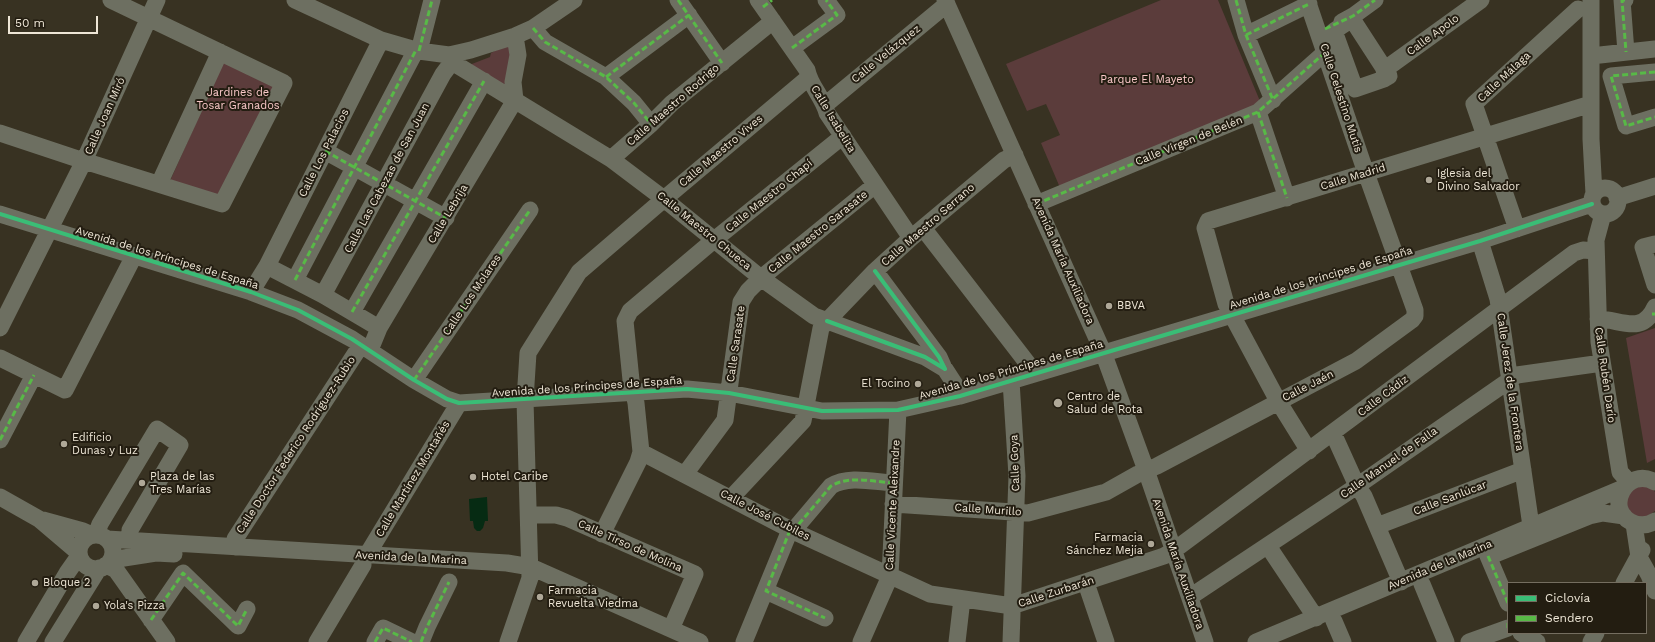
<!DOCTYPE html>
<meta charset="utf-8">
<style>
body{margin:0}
#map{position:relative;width:1655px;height:642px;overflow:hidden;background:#383222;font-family:"Work Sans",sans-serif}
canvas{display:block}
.legend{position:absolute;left:1507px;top:582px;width:140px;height:52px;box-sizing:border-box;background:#231d11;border:1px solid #756e60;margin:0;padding:5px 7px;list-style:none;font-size:12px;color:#efe7d7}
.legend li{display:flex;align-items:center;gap:8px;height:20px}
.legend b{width:20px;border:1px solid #756e60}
.scale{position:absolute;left:8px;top:16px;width:90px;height:18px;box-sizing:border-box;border:2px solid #efe7d7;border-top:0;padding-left:5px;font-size:12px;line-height:14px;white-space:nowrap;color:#efe7d7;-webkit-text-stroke:3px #231d11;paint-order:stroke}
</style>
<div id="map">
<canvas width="1655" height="642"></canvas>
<ul class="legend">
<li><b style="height:5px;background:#3abd76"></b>Ciclovía</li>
<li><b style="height:5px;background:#58b947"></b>Sendero</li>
</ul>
<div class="scale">50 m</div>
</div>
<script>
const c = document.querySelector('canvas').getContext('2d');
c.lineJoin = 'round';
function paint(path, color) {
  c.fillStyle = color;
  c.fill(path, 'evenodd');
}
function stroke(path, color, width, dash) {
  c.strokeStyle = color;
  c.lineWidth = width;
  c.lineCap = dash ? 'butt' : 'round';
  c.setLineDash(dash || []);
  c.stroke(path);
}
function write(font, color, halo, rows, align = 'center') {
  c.font = font + ' "Work Sans",sans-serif';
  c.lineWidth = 4;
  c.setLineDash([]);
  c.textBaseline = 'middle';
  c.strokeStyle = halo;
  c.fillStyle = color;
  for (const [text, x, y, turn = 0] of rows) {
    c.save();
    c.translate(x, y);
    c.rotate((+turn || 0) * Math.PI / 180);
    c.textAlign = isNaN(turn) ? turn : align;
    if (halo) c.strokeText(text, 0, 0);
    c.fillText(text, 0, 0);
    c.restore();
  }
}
const green = new Path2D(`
 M 1161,0 L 1218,0 L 1262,106 L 1061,190 L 1041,143 L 1060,135 L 1046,104 L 1027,111 L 1006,64 Z
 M 511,42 L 509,93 L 464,67 L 490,57 L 491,53 Z
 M 224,60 L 278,86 L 219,197 L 170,181 Z
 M 1655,328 L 1655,459 L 1647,463 L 1626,338 Z
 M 1643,485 L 1653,489 L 1655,492 L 1655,511 L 1644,518 L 1629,513 L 1625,497 L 1628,492 Z`);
const water = new Path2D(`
 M 487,497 L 488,521 L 485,521 L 483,528 L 480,531 L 477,531 L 474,528 L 473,521 L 470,521 L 469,499 Z`);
const minor = new Path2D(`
 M 295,0 L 381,40 L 419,51 L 449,55 L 471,50 L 515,36 L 533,28 L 574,0
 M 678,0 L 722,63
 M 758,0 L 807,70 C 810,86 823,97 827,113 L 911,238
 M 945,0 L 1103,352 L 1146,470 L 1205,642
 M 1236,0 L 1246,35 L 1273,100
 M 1591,0 L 1591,139 L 1594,194
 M 1625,0 L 1622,0 L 1626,52
 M 1352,19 L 1389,76 L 1384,79 L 1355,89 L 1334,31 Z
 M 1342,22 L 1353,16 L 1375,0
 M 533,28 L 545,42 L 606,77 L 634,103 L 651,124
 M 1246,35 L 1309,4
 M 515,36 L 518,55 L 513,82 L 515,100
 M 792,48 L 837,15 L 826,0
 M 419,51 L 432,0
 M 449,55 L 452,62 L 611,159 L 664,199 L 761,278 L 814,316 L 925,357 L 945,369 L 956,386 L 960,396
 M 1591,56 L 1655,49
 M 1384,70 L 1481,0
 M 1655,72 L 1611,76 L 1626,126 L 1655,117
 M 606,77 L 689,15
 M 825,105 L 947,4
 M 1258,112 L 1287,198
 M 0,133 L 84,161 L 222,204 L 284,83 L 111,0
 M 325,151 L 446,218
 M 611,159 L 651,124 L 672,103 L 773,21
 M 159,184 L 220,52
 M1592 201a13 13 0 1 1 26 0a13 13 0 1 1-26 0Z
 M 1617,198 L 1655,186
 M 1036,204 L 1258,112 L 1321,56 L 1326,54
 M 0,214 L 251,292 L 298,310 L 352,339 L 414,380 L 447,399 L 459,403 L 687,389 L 729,393 L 822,411 L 898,410 L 960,396 L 1480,241 L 1592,204
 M 1603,214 L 1596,240 L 1599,342 L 1620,472 L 1629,482
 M 923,228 L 1035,373
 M 1517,229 L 1474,104 L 1578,9
 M 1480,241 L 1498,299 L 1531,526
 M 1655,244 L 1643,247 L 1655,285
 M 267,266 L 381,40
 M 875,271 L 939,357 L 943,366
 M 295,280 L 416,50
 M 251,292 L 267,266 L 323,295 L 379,328 L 370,350
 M 323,295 L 443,74 L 452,62
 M 352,312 L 484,81
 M 1598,319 C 1620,319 1642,336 1655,307
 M 0,328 L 84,161 L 157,0
 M 379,328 L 515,100
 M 0,358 L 65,390 L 134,256
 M 414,380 L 530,210
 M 1333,433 L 1357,486 L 1364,496 L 1401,582
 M 0,440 L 34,375
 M 1309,451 L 1278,401 L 1226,304 L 1205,228 L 1208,221 L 1591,104
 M 641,452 L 793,531 L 930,594 L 1012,606 L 1164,556 L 1173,551 L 1574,253 L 1583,250 L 1596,251
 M 685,474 L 725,420 L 741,302 L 748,291 L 761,278 L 875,185
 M 1655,482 C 1627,466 1604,508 1631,522 C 1639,526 1647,526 1655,521
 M 0,497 L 39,519 L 79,553
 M 731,498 L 803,421 L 821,328 L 827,321 L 875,271 L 911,238 L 1004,160 L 1015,155
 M 893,504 L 1028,513 L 1106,492 L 1138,474 L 1157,466 L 1356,361 L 1412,320 L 1415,316 L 1415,310 L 1366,173 L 1307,0
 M 529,515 L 556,515 L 567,518 L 695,574 L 671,629
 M 43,520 L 83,531 L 92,535
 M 1634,524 L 1639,557 L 1649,575 L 1655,591
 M 1377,526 L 1523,470
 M 793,531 L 831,486 C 849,475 874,482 894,483
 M 602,534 L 638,462 L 641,452 L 636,403 L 631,380 L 625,321 L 630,311 L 714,240 L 843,136
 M 96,535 L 100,524 L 157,429 L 180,445 L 130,530 L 130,539
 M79 552a17 17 0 1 1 34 0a17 17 0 1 1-34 0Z
 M 107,539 L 507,563 L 531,567 L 700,642
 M 1268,546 L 1316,618
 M 235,547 L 235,539 L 361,345
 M 1495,554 L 1589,516 L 1603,513 L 1624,516
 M 367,555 L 459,403
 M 1488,556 L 1508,603
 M 111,560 L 156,553 L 174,554
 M 106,565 L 116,570 L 167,642
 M 1086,583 L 1106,642
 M 1624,583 L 1642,550
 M 1422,584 L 1446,642
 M 766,591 L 825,618
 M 1190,597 L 1357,486 L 1517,375 L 1602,363
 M 151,620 L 183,573 L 238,626 L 247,609
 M 1334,621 L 1343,642
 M 1521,633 L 1537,642
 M 26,642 L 67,573 L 79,556
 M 53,642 L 99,568
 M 317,642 L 363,565
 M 375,642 L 383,628 L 412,642
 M 421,642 L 427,627 L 449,582
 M 508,642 L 530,578 L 525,400 L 528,353 L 579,272 L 664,199 L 808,78
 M 744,642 L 790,530
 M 861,642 L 890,576 L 898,410
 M 957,642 L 962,599
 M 1011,642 L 1017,476 L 1011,381
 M 1256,642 L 1623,488
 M 1469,642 L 1508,628
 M 1591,642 L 1596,633`);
const quiet = new Path2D(`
 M 678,0 L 722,63
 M 1236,0 L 1246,35 L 1273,100
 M 1625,0 L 1622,0 L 1626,52
 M 763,7 L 772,0
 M 533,28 L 545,42 L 606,77 L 634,103 L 651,124
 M 1325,29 L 1353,16 L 1375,0
 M 1246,35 L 1309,4
 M 792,48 L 837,15 L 826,0
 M 419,51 L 432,0
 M 1655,72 L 1611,76 L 1626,126 L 1655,117
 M 606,77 L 689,15
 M 1258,112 L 1287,198
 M 325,151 L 446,218
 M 1036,204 L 1258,112 L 1321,56 L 1326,54
 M 295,280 L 416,50
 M 352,312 L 484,81
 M 1652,314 L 1655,314
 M 414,380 L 530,210
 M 0,440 L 34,375
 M 790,530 L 766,591 L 825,618
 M 793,531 L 831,486 C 849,475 874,482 894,483
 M 1488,556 L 1508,603
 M 151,620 L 183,573 L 238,626 L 247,609
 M 1508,628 L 1508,623
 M 375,642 L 383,628 L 412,642
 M 421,642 L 427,627 L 449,582`);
const cycleway = new Path2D(`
 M 0,214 L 251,292 L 298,310 L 352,339 L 414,380 L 447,399 L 459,403 L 687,389 L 729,393 L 822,411 L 898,410 L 960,396 L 1480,241 L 1592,204
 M 875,271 L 939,357 L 945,369
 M 827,321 L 925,357 L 945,369`);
const markers = [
 [1429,180,4,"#afa898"],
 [1109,306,4,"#afa898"],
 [918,384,4,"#afa898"],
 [1058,403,5,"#afa898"],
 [64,444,4,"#afa898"],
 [473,477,4,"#afa898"],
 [142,483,4,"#afa898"],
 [1151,544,4,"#afa898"],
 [35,583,4,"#afa898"],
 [540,597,4,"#afa898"],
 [96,606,4,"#afa898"]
];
const streetNames = [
 ["Calle Apolo",1433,35,-36],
 ["Calle Velázquez",886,54,-39],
 ["Calle Málaga",1504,77,-43],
 ["Calle Celestino Mutis",1341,98,72],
 ["Calle Maestro Rodrigo",673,105,-41],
 ["Calle Joan Miró",105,116,-66],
 ["Calle Isabelita",833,119,59],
 ["Calle Virgen de Belén",1189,141,-22],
 ["Calle Maestro Vives",721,151,-40],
 ["Calle Los Palacios",324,153,-63],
 ["Calle Madrid",1353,177,-17],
 ["Calle Las Cabezas de San Juan",387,178,-62],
 ["Calle Maestro Chapí",769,196,-39],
 ["Calle Lebrija",448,214,-59],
 ["Calle Maestro Serrano",928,225,-41],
 ["Calle Maestro Chueca",704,231,39],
 ["Calle Maestro Sarasate",818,232,-39],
 ["Avenida de los Príncipes de España",167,258,17],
 ["Avenida María Auxiliadora",1063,261,66],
 ["Avenida de los Príncipes de España",1321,278,-17],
 ["Calle Los Molares",472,295,-56],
 ["Calle Sarasate",736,344,-82],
 ["Avenida de los Príncipes de España",1011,370,-16],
 ["Calle Rubén Darío",1605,375,82],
 ["Calle Jerez de la Frontera",1510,382,82],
 ["Calle Jaén",1308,386,-27],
 ["Avenida de los Príncipes de España",587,387,-4],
 ["Calle Cádiz",1383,396,-37],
 ["Calle Doctor Federico Rodríguez-Rubio",296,445,-57],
 ["Calle Goya",1015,463,-92],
 ["Calle Manuel de Falla",1389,463,-35],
 ["Calle Martínez Montañés",413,479,-59],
 ["Calle Sanlúcar",1450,498,-21],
 ["Calle Vicente Aleixandre",893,505,-87],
 ["Calle Murillo",988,510,4],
 ["Calle José Cubiles",765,515,27],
 ["Calle Tirso de Molina",630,546,24],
 ["Avenida de la Marina",411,558,3],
 ["Avenida María Auxiliadora",1178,564,71],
 ["Avenida de la Marina",1440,565,-23],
 ["Calle Zurbarán",1056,592,-18]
];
const parkNames = [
 ["Parque El Mayeto",1147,80],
 ["Jardines de",238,93],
 ["Tosar Granados",238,106]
];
const poiNames = [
 ["Iglesia del",1437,174],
 ["Divino Salvador",1437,187],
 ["BBVA",1117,306],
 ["El Tocino",910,384,"right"],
 ["Centro de",1067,397],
 ["Salud de Rota",1067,410],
 ["Edificio",72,438],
 ["Dunas y Luz",72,451],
 ["Plaza de las",150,477],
 ["Tres Marías",150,490],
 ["Hotel Caribe",481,477],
 ["Farmacia",1143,538,"right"],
 ["Sánchez Mejía",1143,551,"right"],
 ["Bloque 2",43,583],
 ["Farmacia",548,591],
 ["Revuelta Viedma",548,604],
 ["Yola's Pizza",104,606]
];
paint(green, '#5b3c3b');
paint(water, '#062b13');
stroke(minor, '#6d6f61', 17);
stroke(quiet, '#58b947', 3, [6, 3]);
stroke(cycleway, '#3abd76', 4);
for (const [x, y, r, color] of markers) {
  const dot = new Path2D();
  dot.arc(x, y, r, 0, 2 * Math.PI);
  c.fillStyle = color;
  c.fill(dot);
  stroke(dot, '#231d11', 1.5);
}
write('11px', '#efe7d7', '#231d11', streetNames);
write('11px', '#f9c8c8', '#231d11', parkNames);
write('11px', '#efe7d7', '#231d11', poiNames, 'left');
</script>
